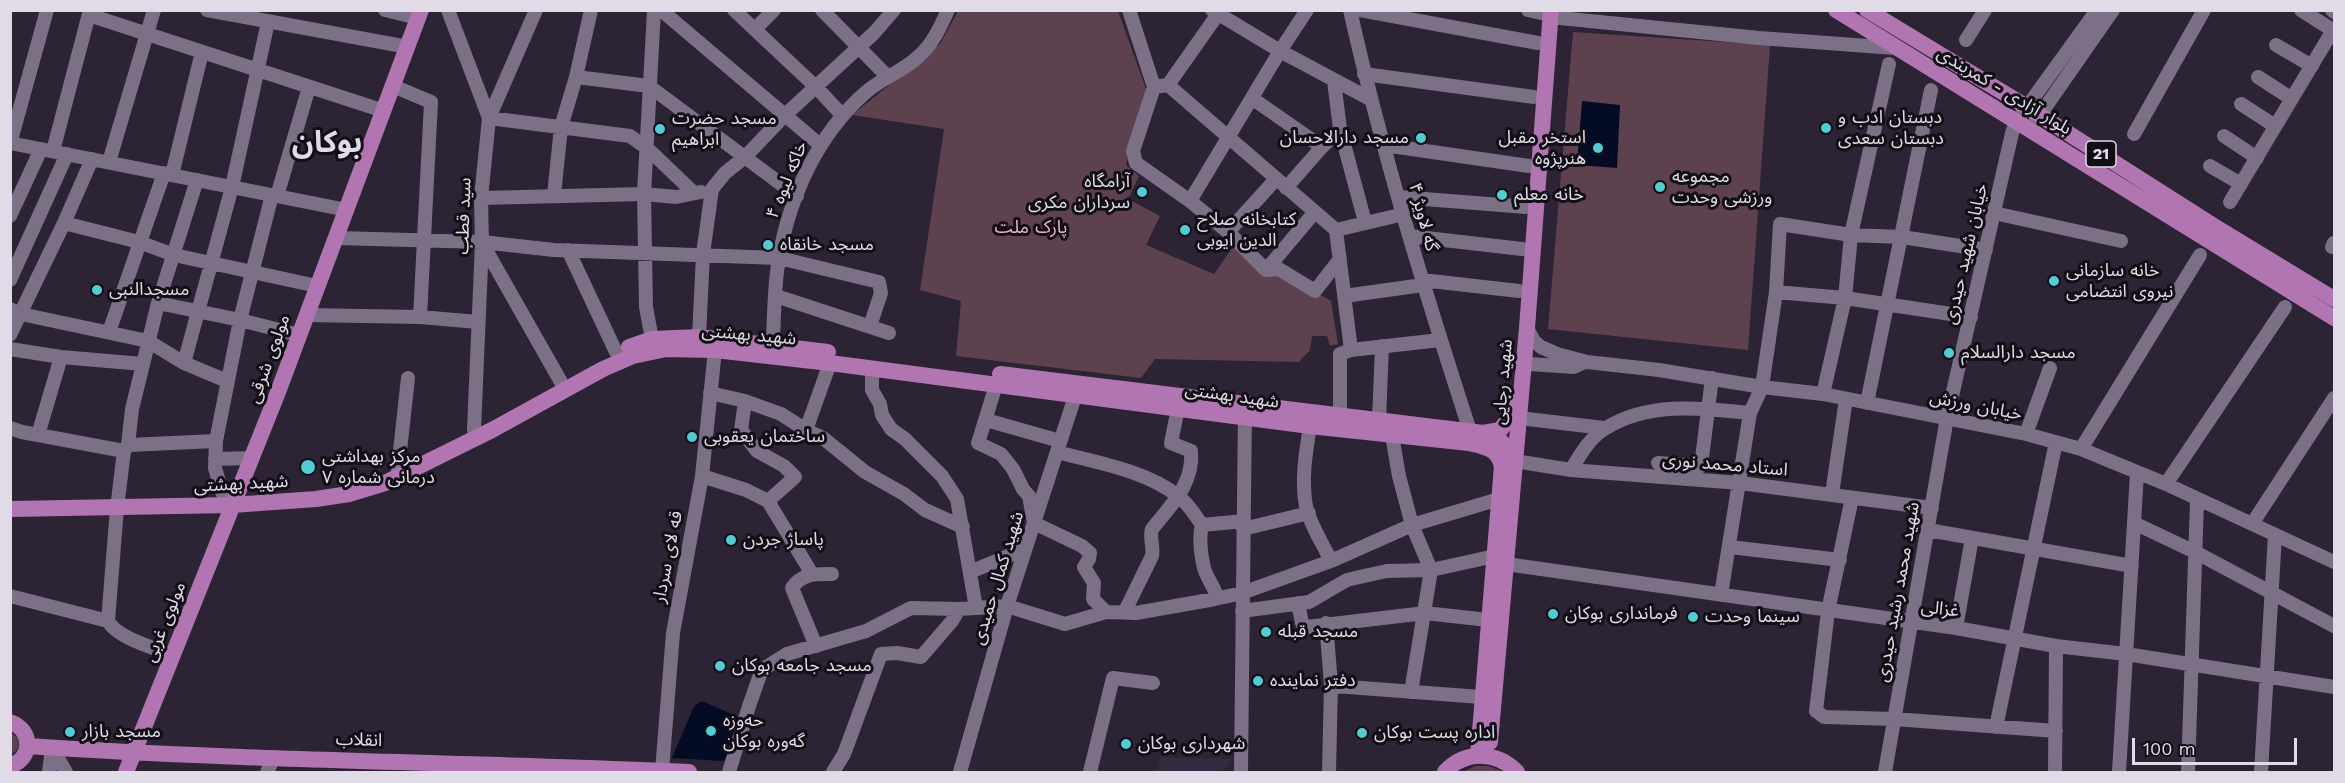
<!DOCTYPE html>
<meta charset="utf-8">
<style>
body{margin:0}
#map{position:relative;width:2345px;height:783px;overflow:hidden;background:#2c2334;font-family:"Work Sans",sans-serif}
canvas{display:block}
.frame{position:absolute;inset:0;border:12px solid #e1dbe7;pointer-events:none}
.scale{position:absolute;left:2132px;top:738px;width:165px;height:27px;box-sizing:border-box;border:3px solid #e1dbe7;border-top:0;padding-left:8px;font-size:18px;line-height:21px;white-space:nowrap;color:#e1dbe7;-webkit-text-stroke:4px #120e16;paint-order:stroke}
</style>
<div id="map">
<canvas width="2345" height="783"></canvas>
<div class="frame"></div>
<div class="scale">100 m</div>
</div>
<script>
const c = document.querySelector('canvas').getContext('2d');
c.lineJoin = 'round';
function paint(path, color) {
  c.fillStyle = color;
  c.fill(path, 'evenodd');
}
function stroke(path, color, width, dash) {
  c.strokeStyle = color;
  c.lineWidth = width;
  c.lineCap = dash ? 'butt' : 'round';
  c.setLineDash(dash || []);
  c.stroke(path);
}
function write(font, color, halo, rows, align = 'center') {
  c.font = font + ' "Work Sans","Noto Sans Arabic",sans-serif';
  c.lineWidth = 6;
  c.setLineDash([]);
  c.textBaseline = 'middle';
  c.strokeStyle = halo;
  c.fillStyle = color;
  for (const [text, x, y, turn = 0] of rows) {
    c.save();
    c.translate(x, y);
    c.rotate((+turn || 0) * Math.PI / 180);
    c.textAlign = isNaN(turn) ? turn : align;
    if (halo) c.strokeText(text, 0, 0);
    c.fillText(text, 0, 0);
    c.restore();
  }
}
const built = new Path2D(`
 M 1159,757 L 1230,759 L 1229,765 L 1220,772 L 1158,772 Z`);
const green = new Path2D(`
 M 958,11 L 1118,11 L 1146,89 L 1126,165 L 1139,176 L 1128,199 L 1160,216 L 1146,245 L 1214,274 L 1235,244 L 1331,301 L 1338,344 L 1330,346 L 1327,336 L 1312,336 L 1310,350 L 1299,362 L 1155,359 L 1141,378 L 956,356 L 961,301 L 920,290 L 944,129 L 852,115 L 940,44 Z
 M 1573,32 L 1770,45 L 1748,350 L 1548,329 Z
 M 11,733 L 18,738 C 19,746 19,751 11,754 Z
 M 1476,766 L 1488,766 L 1504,772 L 1462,772 Z`);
const water = new Path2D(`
 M 1582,101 L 1620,105 L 1617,168 L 1577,165 Z
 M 702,701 L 743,719 L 726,759 L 722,761 L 672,758 L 694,706 Z`);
const minor = new Path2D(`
 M 207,10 L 408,47
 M 385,10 L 418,18
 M 448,10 L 489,118 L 481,198 L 482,242 L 474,430
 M 536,10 L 489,118 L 630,136 L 647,148 L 694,193
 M 661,10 L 819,144
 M 734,10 L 817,88 L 842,115
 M 822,10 L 888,77
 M 1129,10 L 1154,87 L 1133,151 L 1136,163 L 1190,201 L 1228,232 L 1266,270 L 1279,269 L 1315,291 L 1340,259
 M 1212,10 L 1280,51 L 1370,99
 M 1350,10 C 1382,153 1425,292 1470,431
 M 1360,10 L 1538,43
 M 1528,10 L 1541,13
 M 2301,10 L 2334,31
 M 2332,10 L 2334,12
 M 89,15 L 384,111
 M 1550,17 L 1759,38 L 1895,48
 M 755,29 L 774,10
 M 1966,40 L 1985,10
 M 2276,45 L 2312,66
 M 1364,74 L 1534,97
 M 576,77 L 649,86 L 797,196
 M 2258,77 L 2292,99
 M 1334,81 L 1340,129 L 1365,222
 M 1168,85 L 1218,14
 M 393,86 L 431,102 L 420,317
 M 1154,87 L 1168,85 L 1336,230 L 1351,350
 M 1253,99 L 1322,147
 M 2241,104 L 2275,126
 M 2035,122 L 2113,10
 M 2134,134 L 2204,10
 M 2224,136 L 2257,158
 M 10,143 L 347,210
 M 10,144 L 47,10
 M 1384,145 L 1529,166
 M 53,151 L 90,10
 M 109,162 L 154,10
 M 2210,166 L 2241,184
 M 172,175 L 202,52
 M 1286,188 L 1322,147 L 1340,129
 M 712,189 L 725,173 L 745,157 L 784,116 L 874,33 L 894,10
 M 554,195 L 561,127 L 576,77 L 591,10
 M 277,196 L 309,87
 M 1399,197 L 1526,207
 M 481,198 L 644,194 L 676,197 L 701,192
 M 1190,201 L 1280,51 L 1307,10
 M 2230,202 L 2333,30
 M 1994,213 L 2121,241
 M 10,216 L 41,149
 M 64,223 L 139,242 L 174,255 L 317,286
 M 1336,230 L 1404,214
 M 1228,232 L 1276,179
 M 1409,236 L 1522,249
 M 337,238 L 482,242 L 554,250 L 779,258 L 879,282 L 881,293 L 870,326
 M 482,243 L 561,382
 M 2332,247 L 2334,243
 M 568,250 L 616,352
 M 1266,270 L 1314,213
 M 10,280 L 67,154
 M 1422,280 L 1519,291
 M 1776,292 L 1845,298 L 1971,317
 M 776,296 L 889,333
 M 1344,296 L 1423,285
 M 158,303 L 240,320 L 299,335
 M 10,309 L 21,314 L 148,341 L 184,363 L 227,381
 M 306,315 L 420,317 L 478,322
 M 1527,328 L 1534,341 L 1541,347 L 1557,354 L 1587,362 L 1659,370 L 1762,387 L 1823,394 L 2026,434 L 2081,449 L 2166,484 L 2334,562
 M 109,332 L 164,173
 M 10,335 L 64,223 L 92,159
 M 699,337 L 703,254 L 712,189
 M 652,339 L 646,307 L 644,194 L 654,10
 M 773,344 C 774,316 774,286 779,258 C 790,195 818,134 866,92 C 882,78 904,71 919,56 C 933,44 940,27 948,10
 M 10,349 L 61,357 L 143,364
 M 184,363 L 232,187 L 268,22
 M 1514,363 L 1574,367 L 1585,362
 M 872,368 L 872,390 L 880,404 L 882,415 L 891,429 L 905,439 L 942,476 L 957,499 L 976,608
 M 996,385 L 978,443 L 1001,454 L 1013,469 L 1023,489 L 1029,496 L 1034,523 L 1082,546 L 1090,553 L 1089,559 L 1084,567 L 1094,583 L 1093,599 L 1106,612
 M 710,393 L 745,401 L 781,414 L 806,430 L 823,438 L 865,472 L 904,494 L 925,510 L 963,527
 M 1823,394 L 1845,298 L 1851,235 L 1889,64
 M 1867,403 L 1931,90
 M 1340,415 L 1340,354 L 1351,350 L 1440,340
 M 1519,418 L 1604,428
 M 986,420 L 1060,441
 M 1379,420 L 1382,346
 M 1310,426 C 1306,452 1301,479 1306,506 C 1310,525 1323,544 1331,561
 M 10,428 L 22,432 L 124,451
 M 806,430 L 830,363
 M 2026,434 L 2050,368
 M 38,435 L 61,357
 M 1392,435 L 1399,476 L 1412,525 L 1431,570 L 1411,692
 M 128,445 L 216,441
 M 2081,449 L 2200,255
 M 1057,452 C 1097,463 1145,470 1178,496 C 1188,503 1195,515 1202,525 C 1199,537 1201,555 1204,568 C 1207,579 1215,587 1217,598
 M 215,459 L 252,458
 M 1515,461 L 1571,470 L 1740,483 L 1932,508
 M 1658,463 L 1701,466 L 1712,378
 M 398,469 L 408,378
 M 1571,470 C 1580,455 1590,437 1606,428 C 1649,401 1702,408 1750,413
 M 702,476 L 746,490 L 768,501 L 795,477 L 784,466 L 757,451 L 741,430 L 745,401
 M 2166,484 L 2285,307
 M 1832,494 L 1846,399
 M 236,496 L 222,492 L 215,468 L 216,441 L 240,320 L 272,195
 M 1852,498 L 1828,611 L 1816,711 L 1824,717 L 1894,719 L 2056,731
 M 118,500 L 124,451 L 128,445 L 132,409 L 158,303 L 197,180
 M 768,501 L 812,574
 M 2134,523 L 2195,552 L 2334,626
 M 2252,524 L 2334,398
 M 1202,525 L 1244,521
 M 1243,529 L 1309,513
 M 1928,530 L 2132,566
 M 1730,547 L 1840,560
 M 1506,564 L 1956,628 L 2056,646 L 2126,654 L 2334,687
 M 970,572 L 1025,549
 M 1721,595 L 1750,413 L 1762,387 L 1776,292 L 1780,224 L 1851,235 L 1902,237 L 1986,250
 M 10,596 L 108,621 C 117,638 155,648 172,655
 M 1298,603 L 1302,623 L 1307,627 L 1425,613 L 1488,620
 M 1125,611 L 1152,556 C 1154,546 1149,538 1152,529 C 1171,505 1194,484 1191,451 L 1171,443 L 1178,408
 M 1242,611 L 1309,602 L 1347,580 L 1364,576 L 1387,571 L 1431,570 L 1495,556
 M 108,621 L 117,508
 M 1326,623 L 1331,684 L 1335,686 L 1481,697
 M 1956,628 L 1972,538
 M 816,646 L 792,588 C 802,573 815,574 832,574
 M 1996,727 L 2056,442
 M 52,748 L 66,772
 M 662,771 L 673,633 L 702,476 L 715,350
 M 49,772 L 52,748
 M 267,772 L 274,757
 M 729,772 L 749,706 L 760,675 L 765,668 L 787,654 L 866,631 L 911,608 L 959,609 L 1007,606 L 1065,624 L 1106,612 L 1136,613 L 1215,599 L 1242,593 L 1331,561 L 1412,525 L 1499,499
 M 833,772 L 844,754 L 881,654 L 897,653 L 921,657 L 952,621 L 959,609
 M 960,772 L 1007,606 L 1078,387
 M 1090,772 L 1113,678 L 1153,683
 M 1241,772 L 1245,409
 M 1329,772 L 1331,684
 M 1885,772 L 1947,418 L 2012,133 L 2016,122 L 2097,10
 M 2055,772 L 2056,646
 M 2119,772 L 2137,473
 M 2188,772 L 2197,501
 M 2261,772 L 2275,535`);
const major = new Path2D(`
 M 1836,10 L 2334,318
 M 1867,10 L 2027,107 L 2217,228 L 2334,299
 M 629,347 L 652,339 L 699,337 L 828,352
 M 1000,374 L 1483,433 C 1503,438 1510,448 1514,468
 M 1483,433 L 1500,430 L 1508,420 L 1510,400
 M 10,509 L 232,505 L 316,499 L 349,494 L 385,483 L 492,430 L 603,369 L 633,356 L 666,349 L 715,350 L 830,363 L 1310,426 L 1469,443 C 1486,447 1497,448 1502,466 L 1478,756
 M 10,722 C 33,730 33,758 10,766
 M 1490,742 L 1527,328 L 1551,10
 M 28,746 C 248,761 469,762 689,772
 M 126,772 L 278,392 L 421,10
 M 1445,772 C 1465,750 1497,751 1517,772`);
const markers = [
 [1826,128,6,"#51ccd3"],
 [660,129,6,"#51ccd3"],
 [1421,138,6,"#51ccd3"],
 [1598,148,6,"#51ccd3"],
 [1660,187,6,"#51ccd3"],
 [1142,192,6,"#51ccd3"],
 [1502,195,6,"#51ccd3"],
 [1185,230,6,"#51ccd3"],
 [768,245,6,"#51ccd3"],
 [2054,281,6,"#51ccd3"],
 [97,290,6,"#51ccd3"],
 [1949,353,6,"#51ccd3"],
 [692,437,6,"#51ccd3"],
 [308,467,8,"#51ccd3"],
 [731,540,6,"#51ccd3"],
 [1553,614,6,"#51ccd3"],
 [1693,617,6,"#51ccd3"],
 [1266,632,6,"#51ccd3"],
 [720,666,6,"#51ccd3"],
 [1258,681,6,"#51ccd3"],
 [711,731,6,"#51ccd3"],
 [70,732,6,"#51ccd3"],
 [1362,733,6,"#51ccd3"],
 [1126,744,6,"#51ccd3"]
];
const shields = [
 [2101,154,30]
];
const shieldNames = [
 ["21",2101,154]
];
const streetNames = [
 ["بلوار آزادی - کمربندی",2004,91,31],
 ["خاکه لیوه ۴",787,180,-68],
 ["سید قطب",464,216,-88],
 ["گه لاویژ ۴",1423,217,75],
 ["خیابان شهید حیدری",1966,254,-77],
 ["شهید بهشتی",749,335,5],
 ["مولوی شرقی",269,359,-70],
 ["شهید رجایی",1503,382,-85],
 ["شهید بهشتی",1232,396,8],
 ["خیابان ورزش",1976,406,11],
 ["استاد محمد نوری",1725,465,5],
 ["شهید بهشتی",241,484,-3],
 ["قه لای سردار",668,557,-79],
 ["شهید کمال حمیدی",998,578,-73],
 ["شهید محمد رشید حیدری",1898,592,-80],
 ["غزالی",1940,609,7],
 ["مولوی غربی",165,622,-68],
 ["انقلاب",359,740,2]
];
const poiNames = [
 ["دبستان ادب و",1838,118],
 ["دبستان سعدی",1838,139],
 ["مسجد حضرت",672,119],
 ["ابراهیم",672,140],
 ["مسجد دارالاحسان",1409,138,"right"],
 ["استخر مقبل",1586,138,"right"],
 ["هنرپژوه",1586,159,"right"],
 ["مجموعه",1672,177],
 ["ورزشی وحدت",1672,198],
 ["آرامگاه",1130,182,"right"],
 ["سرداران مکری",1130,203,"right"],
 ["خانه معلم",1514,195],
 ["کتابخانه صلاح",1197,220],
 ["الدین ایوبی",1197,241],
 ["مسجد خانقاه",780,245],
 ["خانه سازمانی",2066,271],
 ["نیروی انتضامی",2066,292],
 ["مسجدالنبی",109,290],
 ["مسجد دارالسلام",1961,353],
 ["ساختمان یعقوبی",704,437],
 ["مرکز بهداشتی",322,457],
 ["درمانی شماره ۷",322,478],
 ["پاساژ جردن",743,540],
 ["فرمانداری بوکان",1565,614],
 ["سینما وحدت",1705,617],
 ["مسجد قبله",1278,632],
 ["مسجد جامعه بوکان",732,666],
 ["دفتر نماینده",1270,681],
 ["حه‌وزه",723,721],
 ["گه‌وره بوکان",723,742],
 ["مسجد بازار",82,732],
 ["اداره پست بوکان",1374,733],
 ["شهرداری بوکان",1138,744]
];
const parkNames = [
 ["پارک ملت",1031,228]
];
const townNames = [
 ["بوکان",327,143]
];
paint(built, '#352940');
paint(green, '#5e414e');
paint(water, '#040b25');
stroke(minor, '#7b7085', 14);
stroke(major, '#b176b1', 16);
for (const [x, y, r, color] of markers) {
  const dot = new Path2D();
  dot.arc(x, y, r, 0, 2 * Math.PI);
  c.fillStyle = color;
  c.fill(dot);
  stroke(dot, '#120e16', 2);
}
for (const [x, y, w] of shields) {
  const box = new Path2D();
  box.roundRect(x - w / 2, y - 13, w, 26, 4.5);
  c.fillStyle = '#120e16';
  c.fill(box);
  stroke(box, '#e1dbe7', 1.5);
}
write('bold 16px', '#e1dbe7', null, shieldNames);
write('18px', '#e1dbe7', '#120e16', streetNames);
write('18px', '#e1dbe7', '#120e16', poiNames, 'left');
write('18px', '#f4b1ce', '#120e16', parkNames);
write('bold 30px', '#e1dbe7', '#120e16', townNames);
</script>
